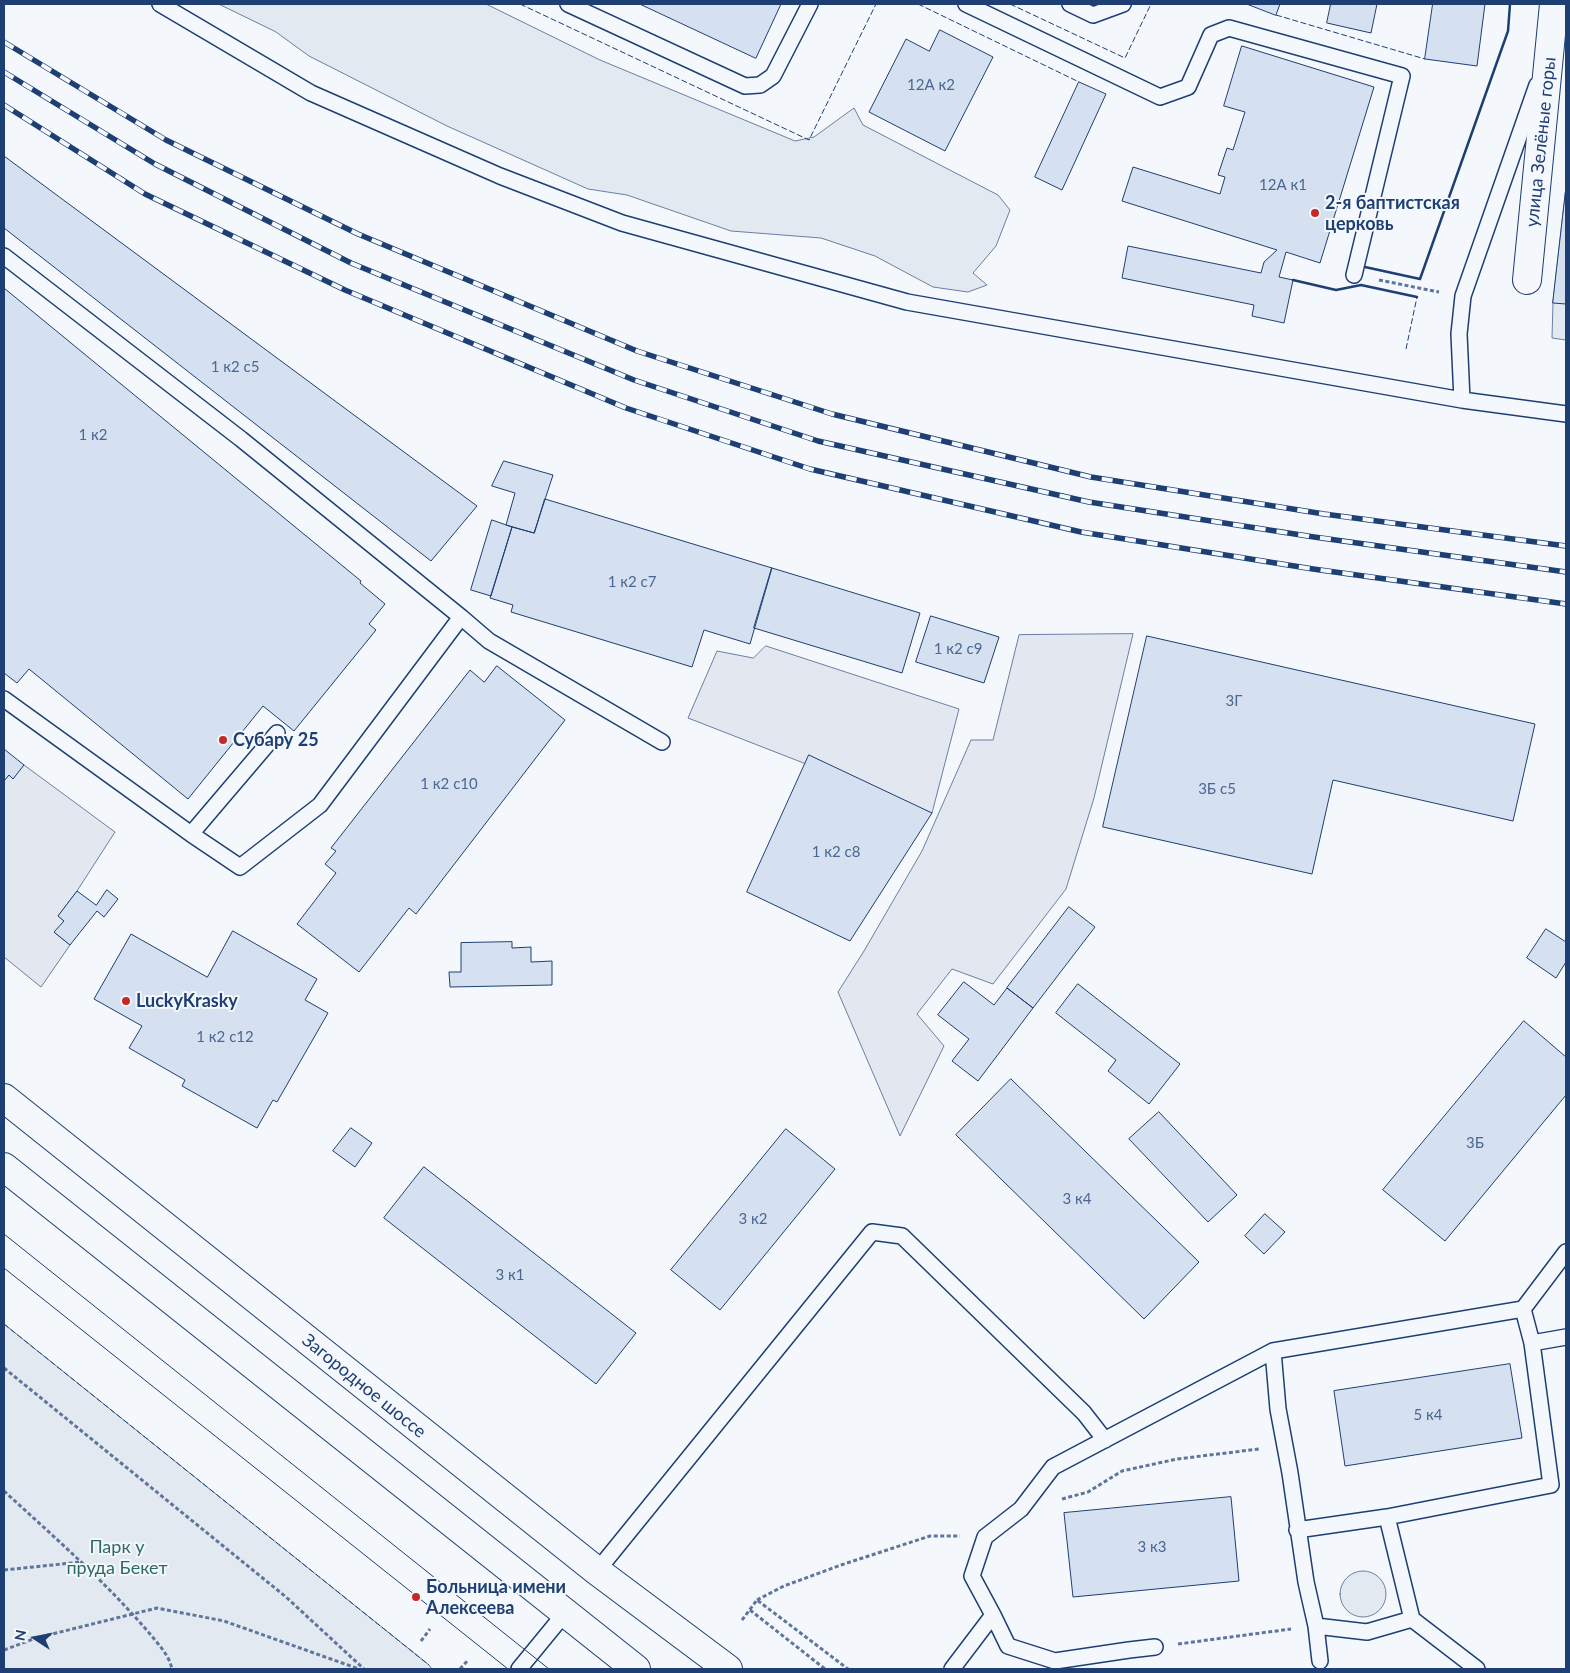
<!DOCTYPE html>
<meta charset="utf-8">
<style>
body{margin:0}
#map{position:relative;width:1570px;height:1673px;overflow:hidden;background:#f4f7fb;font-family:Lato,sans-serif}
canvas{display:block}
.frame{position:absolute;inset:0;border:5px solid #1d3f73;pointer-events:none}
.north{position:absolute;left:10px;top:1613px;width:50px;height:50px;-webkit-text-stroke:4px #f4f7fb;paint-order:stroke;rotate:281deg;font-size:14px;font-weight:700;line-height:20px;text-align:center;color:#1d3f73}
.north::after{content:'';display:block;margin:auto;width:18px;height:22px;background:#1d3f73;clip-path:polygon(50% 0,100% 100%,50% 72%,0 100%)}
</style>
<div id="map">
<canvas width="1570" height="1673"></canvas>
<div class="frame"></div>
<div class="north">N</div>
</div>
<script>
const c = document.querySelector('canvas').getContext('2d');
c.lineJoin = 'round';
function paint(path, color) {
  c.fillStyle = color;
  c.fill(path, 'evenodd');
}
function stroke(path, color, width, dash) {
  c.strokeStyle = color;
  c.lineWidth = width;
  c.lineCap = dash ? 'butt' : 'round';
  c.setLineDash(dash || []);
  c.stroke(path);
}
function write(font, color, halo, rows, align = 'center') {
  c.font = font + ' Lato,sans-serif';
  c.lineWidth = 4;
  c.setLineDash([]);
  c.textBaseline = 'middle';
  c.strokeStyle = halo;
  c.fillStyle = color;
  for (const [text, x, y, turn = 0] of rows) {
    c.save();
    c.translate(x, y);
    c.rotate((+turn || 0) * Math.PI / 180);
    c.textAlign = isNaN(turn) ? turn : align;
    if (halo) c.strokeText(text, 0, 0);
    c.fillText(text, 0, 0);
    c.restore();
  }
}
const green = new Path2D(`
 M 219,4 L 486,4 L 600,60 L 795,141 L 814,137 L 854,108 L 863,125 L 998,195 L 1010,210 L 996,246 L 973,273 L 987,285 L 968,292 L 933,287 L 875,256 L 821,238 L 731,231 L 627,195 L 588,189 L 447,126 L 309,56 L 276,32 Z
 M 1566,187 L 1566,340 L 1552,338 L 1553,303 Z
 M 4,1324 L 429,1665 L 432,1669 L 4,1669 Z
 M1340 1594a23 23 0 1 1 46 0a23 23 0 1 1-46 0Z`);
const parking = new Path2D(`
 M 1133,634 L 1094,798 L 1066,889 L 993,984 L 952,969 L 917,1014 L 944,1046 L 900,1136 L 838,992 L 864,951 L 922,851 L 971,740 L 993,740 L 1019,635 Z
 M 766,646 L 959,709 L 932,813 L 688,718 L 717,651 L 753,658 Z
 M 24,765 L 115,832 L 77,891 L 58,916 L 64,921 L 55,933 L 70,945 L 41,987 L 4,957 L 4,781 L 9,775 L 13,778 Z`);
const building = new Path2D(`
 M 640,4 L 781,4 L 756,58 Z
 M 1247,4 L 1280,4 L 1276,15 Z
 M 1331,4 L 1377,4 L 1371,33 L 1327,23 Z
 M 1433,4 L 1485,4 L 1477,66 L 1425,59 Z
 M 940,30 L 993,57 L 945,151 L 869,112 L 906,39 L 929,51 Z
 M 1242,46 L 1374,87 L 1320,263 L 1286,252 L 1279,277 L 1293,280 L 1284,323 L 1252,316 L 1254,305 L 1122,278 L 1128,246 L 1261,273 L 1264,262 L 1277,250 L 1122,201 L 1133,167 L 1220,194 L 1225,177 L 1218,175 L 1227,148 L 1233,150 L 1245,112 L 1224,106 Z
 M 1079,82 L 1106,94 L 1062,190 L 1035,177 Z
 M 4,156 L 477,506 L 431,561 L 4,228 Z
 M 1566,187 L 1566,304 L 1553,303 Z
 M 4,288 L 361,581 L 360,583 L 385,604 L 369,624 L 376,630 L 294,731 L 263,706 L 188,799 L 29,669 L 17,683 L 4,673 Z
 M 504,461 L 553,475 L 534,533 L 506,525 L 515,493 L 492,486 Z
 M 545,499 L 772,568 L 750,644 L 704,630 L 692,667 L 511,612 L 513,605 L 490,598 L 512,527 L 534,533 Z
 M 492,520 L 512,527 L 491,596 L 471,590 Z
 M 772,568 L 920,613 L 902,673 L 754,628 Z
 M 931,616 L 999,637 L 984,683 L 916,662 Z
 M 1147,636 L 1535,724 L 1513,821 L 1333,780 L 1312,874 L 1103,827 Z
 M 497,666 L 565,720 L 416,914 L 409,908 L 359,972 L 297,924 L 336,873 L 325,864 L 336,851 L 331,848 L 470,670 L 484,682 Z
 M 4,749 L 24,765 L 13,779 L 9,775 L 4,781 Z
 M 809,755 L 932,813 L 850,941 L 747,892 Z
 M 107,890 L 118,899 L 104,917 L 97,911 L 70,945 L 54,932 L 64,921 L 58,916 L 77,891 L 96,905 Z
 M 1069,907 L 1095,927 L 1033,1008 L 1007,988 Z
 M 1546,929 L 1566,942 L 1566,962 L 1556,978 L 1527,958 Z
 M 233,931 L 317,979 L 305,1000 L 328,1013 L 277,1102 L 273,1100 L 257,1128 L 182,1086 L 185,1080 L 129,1048 L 142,1026 L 94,999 L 131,934 L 207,977 Z
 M 512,942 L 512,948 L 531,947 L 531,962 L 552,961 L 552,985 L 450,987 L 449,972 L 461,972 L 461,943 Z
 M 964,982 L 994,1005 L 1007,988 L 1033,1008 L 978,1081 L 952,1061 L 969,1039 L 938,1015 Z
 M 1078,984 L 1180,1064 L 1149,1104 L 1108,1071 L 1116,1060 L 1056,1013 Z
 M 1524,1021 L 1566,1057 L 1566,1095 L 1445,1241 L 1383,1190 Z
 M 1011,1079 L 1199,1262 L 1144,1319 L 956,1135 Z
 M 1159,1112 L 1237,1195 L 1208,1222 L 1129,1139 Z
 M 351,1128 L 372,1143 L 355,1167 L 333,1151 Z
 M 786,1129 L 835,1169 L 720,1310 L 671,1270 Z
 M 424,1167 L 636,1333 L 596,1384 L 384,1218 Z
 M 1265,1214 L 1285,1232 L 1264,1254 L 1245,1236 Z
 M 1510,1364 L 1522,1438 L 1345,1466 L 1334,1391 Z
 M 1231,1497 L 1239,1581 L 1073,1597 L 1064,1513 Z`);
const path = new Path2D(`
 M 1379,280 L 1439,292
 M 4,1368 L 286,1597 L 364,1669
 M 4,1491 C 54,1537 106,1582 150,1634 C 159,1645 169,1655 172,1669
 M 1062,1499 L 1088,1492 L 1122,1471 L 1177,1459 L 1259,1449
 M 4,1570 L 81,1562
 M 757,1600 L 784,1586 L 841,1565 L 930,1536 L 960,1536
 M 750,1610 L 825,1669
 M 742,1620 L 757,1600 L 848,1669
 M 421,1641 L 430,1629
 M 1178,1644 L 1291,1629
 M 4,1650 L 36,1638 L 157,1608 L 224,1621 L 359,1669
 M 460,1669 L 468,1660`);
const service = new Path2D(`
 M 160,4 L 311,93 L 500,176 L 622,223 L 907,302 L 1462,400 L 1566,414
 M 568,4 L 745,86 L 760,85 L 773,76 L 810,4
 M 966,4 L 1160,97 L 1188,87 L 1211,35 L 1229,28 L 1402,76 L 1354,275
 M 1070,4 L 1093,15 L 1123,4
 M 4,256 L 241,439 L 461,617
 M 1462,400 L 1459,334 L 1463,296 L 1537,85
 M 4,699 L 191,834 L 240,867 L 320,805 L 461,617 L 489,641 L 662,742
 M 191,834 L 277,733
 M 1532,1343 L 1566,1337
 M 1273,1351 L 1278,1409 L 1290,1473 L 1306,1582 L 1316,1626 L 1320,1661
 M 1387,1517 L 1412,1619 L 1477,1669
 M 1297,1530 L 1387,1517 L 1551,1485 L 1532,1343 L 1523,1309
 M 597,1571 L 872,1232 L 902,1236 L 1084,1413 L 1105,1440
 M 993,1615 L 1008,1646 L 1055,1661 L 1129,1650 L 1155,1647
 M 1316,1626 L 1367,1632 L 1412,1619
 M 519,1669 L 565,1613
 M 952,1669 L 993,1615 L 972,1576 L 985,1537 L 1021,1509 L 1053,1467 L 1273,1351 L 1523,1309 L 1566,1252`);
const minor = new Path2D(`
 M 1527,280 L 1554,4`);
const secondary = new Path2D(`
 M 4,1098 L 597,1571 L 728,1669
 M 4,1167 L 636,1669`);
const tram = new Path2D(`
 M 4,1234 L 549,1669
 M 4,1268 L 508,1669`);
const rail = new Path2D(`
 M 4,42 L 166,140 L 358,234 L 637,351 L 832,414 L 1091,477 L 1324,514 L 1566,546
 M 4,72 L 155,164 L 351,263 L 634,380 L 818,441 L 1089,502 L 1314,537 L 1566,572
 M 4,105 L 145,194 L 345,290 L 626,408 L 810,469 L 1081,532 L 1313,569 L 1566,604`);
const fence = new Path2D(`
 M 520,4 L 809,140 L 876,4
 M 918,4 L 1079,82
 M 1010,4 L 1125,58 L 1151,4
 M 1276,15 L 1425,59
 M 1406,349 L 1417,297
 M 4,1324 L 429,1665`);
const wall = new Path2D(`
 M 1365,267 L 1420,279 L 1508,31 L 1510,4
 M 1293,280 L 1336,290 L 1361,285 L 1417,297`);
const markers = [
 [1315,213,5,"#c62828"],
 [223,740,5,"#c62828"],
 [126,1001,5,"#c62828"],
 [416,1597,5,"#c62828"]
];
const numberNames = [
 ["12А к2",931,85],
 ["12А к1",1283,185],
 ["1 к2 с5",235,367],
 ["1 к2",93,435],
 ["1 к2 с7",632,582],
 ["1 к2 с9",958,649],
 ["3Г",1234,701],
 ["1 к2 с10",449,784],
 ["3Б с5",1217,789],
 ["1 к2 с8",836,852],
 ["1 к2 с12",225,1037],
 ["3Б",1475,1143],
 ["3 к4",1077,1199],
 ["3 к2",753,1219],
 ["3 к1",510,1275],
 ["5 к4",1428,1415],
 ["3 к3",1152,1547]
];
const streetNames = [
 ["улица Зелёные горы",1541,142,-84],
 ["Загородное шоссе",364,1386,39]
];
const poiNames = [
 ["2-я баптистская",1325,203],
 ["церковь",1325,224],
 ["Субару 25",233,740],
 ["LuckyKrasky",136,1001],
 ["Больница имени",426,1587],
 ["Алексеева",426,1608]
];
const parkNames = [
 ["Парк у",117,1547],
 ["пруда Бекет",117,1568]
];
paint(green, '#e3e9f0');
stroke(green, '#687fa3', 1);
paint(parking, '#e3e8f0');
stroke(parking, '#687fa3', 1);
paint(building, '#d5e0f0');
stroke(building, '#1d3f73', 1);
stroke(service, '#1d3f73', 18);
stroke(minor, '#1d3f73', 30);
stroke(secondary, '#1d3f73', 30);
stroke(path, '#5e769c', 3, [4, 2.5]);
stroke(service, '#f4f7fb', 15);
stroke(minor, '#f4f7fb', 28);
stroke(secondary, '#f4f7fb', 28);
stroke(tram, '#1d3f73', 1);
stroke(rail, '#1d3f73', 5.5);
stroke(rail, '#f4f7fb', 4, [11]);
stroke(fence, '#1d3f73', 1, [6, 2.5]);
stroke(wall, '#1d3f73', 2.5);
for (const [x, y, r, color] of markers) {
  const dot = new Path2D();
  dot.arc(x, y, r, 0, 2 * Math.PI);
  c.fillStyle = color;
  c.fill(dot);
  stroke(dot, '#f4f7fb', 2);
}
write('15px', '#4b6792', null, numberNames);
write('18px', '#1d3f73', '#f4f7fb', streetNames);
write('bold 18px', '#1d3f73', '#f4f7fb', poiNames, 'left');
write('18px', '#2c6c60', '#f4f7fb', parkNames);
</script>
